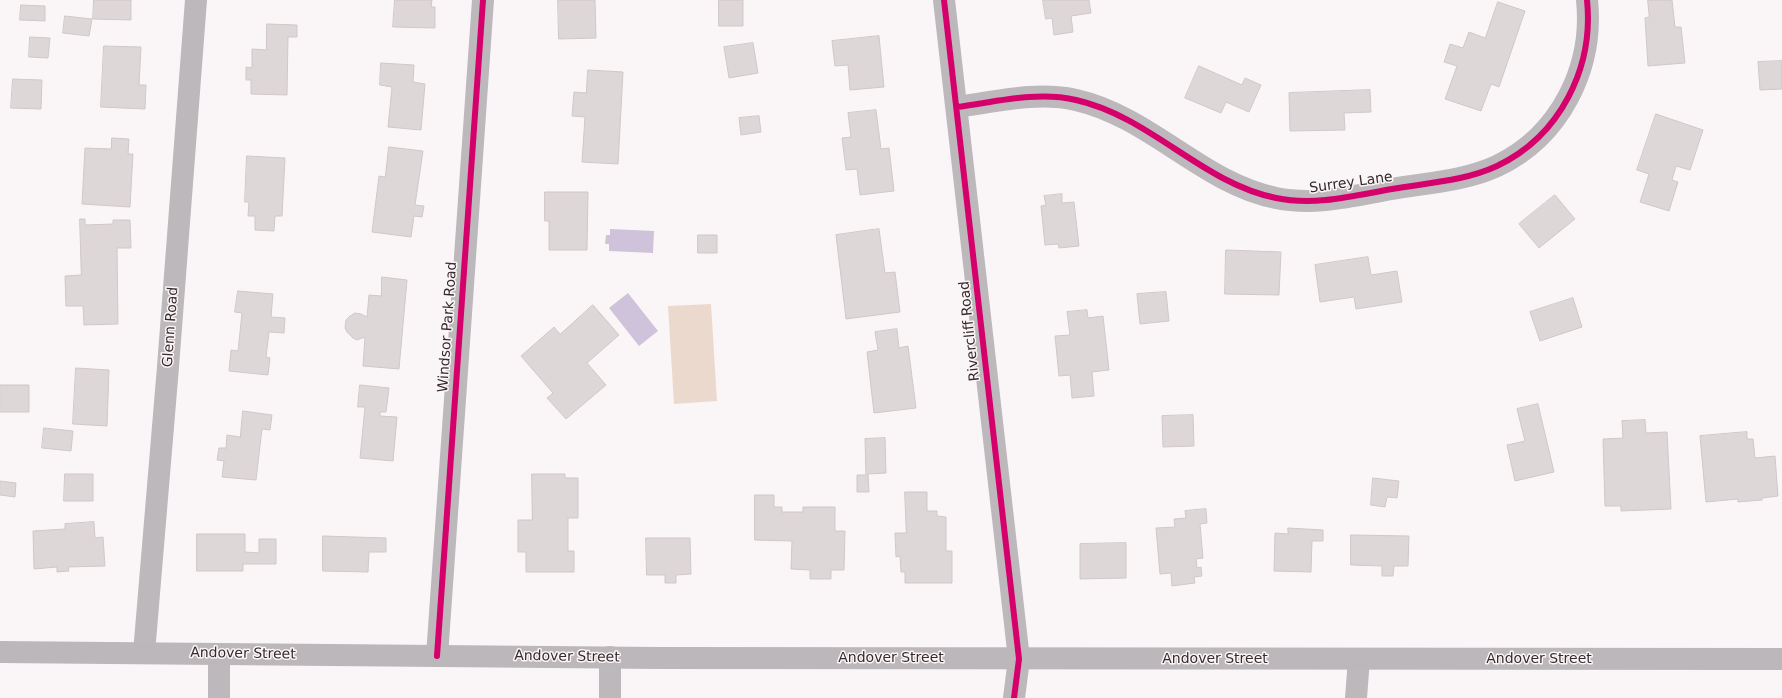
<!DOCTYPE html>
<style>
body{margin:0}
canvas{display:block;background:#faf6f7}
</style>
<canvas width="1782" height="698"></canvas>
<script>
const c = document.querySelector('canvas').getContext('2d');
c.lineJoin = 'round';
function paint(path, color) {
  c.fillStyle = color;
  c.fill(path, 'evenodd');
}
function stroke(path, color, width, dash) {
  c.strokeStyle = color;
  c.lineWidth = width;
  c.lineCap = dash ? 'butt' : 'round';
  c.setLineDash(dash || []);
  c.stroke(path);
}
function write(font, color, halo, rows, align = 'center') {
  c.font = font + ' "DejaVu Sans",sans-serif';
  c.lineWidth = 3;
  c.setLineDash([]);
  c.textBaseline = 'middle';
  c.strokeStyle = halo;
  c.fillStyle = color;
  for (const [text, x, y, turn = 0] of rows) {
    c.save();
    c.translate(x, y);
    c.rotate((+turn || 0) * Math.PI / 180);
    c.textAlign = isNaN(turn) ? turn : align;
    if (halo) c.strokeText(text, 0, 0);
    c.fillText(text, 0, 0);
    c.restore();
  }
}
const green = new Path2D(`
 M 711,304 L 717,401 L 674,404 L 668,306 Z`);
const water = new Path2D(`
 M 610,229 L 654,231 L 653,253 L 609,251 L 609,244 L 605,244 L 606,235 L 610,235 Z
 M 628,293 L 658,331 L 639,346 L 609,308 Z`);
const building = new Path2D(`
 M 94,0 L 131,0 L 131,20 L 93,19 Z
 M 395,0 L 432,0 L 431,7 L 435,7 L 435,28 L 393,27 Z
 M 558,0 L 595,0 L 596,38 L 559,39 Z
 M 719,0 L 743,0 L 743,26 L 719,26 Z
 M 1043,0 L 1089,0 L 1091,13 L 1071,16 L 1073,32 L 1054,35 L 1052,18 L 1046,19 Z
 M 1648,0 L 1672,0 L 1675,27 L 1681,27 L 1685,63 L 1648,66 L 1645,18 L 1649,17 Z
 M 1498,2 L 1525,11 L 1499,87 L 1491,84 L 1481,111 L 1445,99 L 1457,66 L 1444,62 L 1450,44 L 1463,48 L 1469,32 L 1485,38 Z
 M 21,5 L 45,6 L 45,21 L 20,20 Z
 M 65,16 L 92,19 L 89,36 L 63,33 Z
 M 267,24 L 297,25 L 297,37 L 288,37 L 287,95 L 251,94 L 251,80 L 246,80 L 246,67 L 252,68 L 252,49 L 266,50 Z
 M 879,36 L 884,87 L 850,90 L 848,65 L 835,66 L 832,41 Z
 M 30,37 L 50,38 L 48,58 L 29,57 Z
 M 753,43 L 758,73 L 729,78 L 724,47 Z
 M 104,46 L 141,47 L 139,85 L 146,85 L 145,109 L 101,107 Z
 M 1782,61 L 1782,89 L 1760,90 L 1758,62 Z
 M 381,63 L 414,65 L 413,82 L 425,84 L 421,130 L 388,127 L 392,87 L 380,85 Z
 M 1199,66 L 1242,85 L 1245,78 L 1261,85 L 1249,112 L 1226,102 L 1221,113 L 1185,98 Z
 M 588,70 L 623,72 L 618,164 L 582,162 L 585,117 L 572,116 L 574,92 L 586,93 Z
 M 13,79 L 42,80 L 41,109 L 11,108 Z
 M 1370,90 L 1371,112 L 1344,113 L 1345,130 L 1290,131 L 1289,93 Z
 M 876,110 L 881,149 L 889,148 L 894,191 L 860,195 L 857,169 L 846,170 L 842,138 L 851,137 L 848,113 Z
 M 1656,114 L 1703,130 L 1690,170 L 1676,166 L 1672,180 L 1678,182 L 1669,211 L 1640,202 L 1649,174 L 1637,170 Z
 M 759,116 L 761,132 L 741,135 L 739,118 Z
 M 112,138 L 129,139 L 128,154 L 133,154 L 130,207 L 82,204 L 85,148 L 111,149 Z
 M 389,147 L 423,151 L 415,205 L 424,206 L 422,217 L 414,216 L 411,237 L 372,232 L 379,176 L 385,177 Z
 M 247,156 L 285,158 L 282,216 L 275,216 L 274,231 L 255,230 L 255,216 L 248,216 L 249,202 L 245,202 Z
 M 545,192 L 588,192 L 587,250 L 549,250 L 549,221 L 545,221 Z
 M 1062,194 L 1062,203 L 1074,202 L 1079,246 L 1059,248 L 1058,244 L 1045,245 L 1041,206 L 1046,205 L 1044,196 Z
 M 1555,195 L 1575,219 L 1539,248 L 1519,224 Z
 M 80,219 L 85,219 L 85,225 L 113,224 L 113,220 L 130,220 L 131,248 L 117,248 L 118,324 L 84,325 L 83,306 L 66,306 L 65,276 L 81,275 Z
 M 879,229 L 885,273 L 895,272 L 900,312 L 846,319 L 836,235 Z
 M 698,235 L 717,235 L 717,253 L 698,253 Z
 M 1226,250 L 1281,252 L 1279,295 L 1225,294 Z
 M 1368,257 L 1371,275 L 1397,271 L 1402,302 L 1356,309 L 1354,297 L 1320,302 L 1315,265 Z
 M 382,277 L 407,280 L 399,369 L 363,366 L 365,337 L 357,340 L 353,338 L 347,332 L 345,328 L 346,320 L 350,316 L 355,313 L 361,314 L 367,317 L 369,295 L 381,296 Z
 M 238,291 L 273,294 L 271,317 L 285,318 L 284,333 L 269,332 L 266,357 L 270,358 L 268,375 L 229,371 L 231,350 L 238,351 L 242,313 L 235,312 Z
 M 1166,292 L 1169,321 L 1140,324 L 1137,294 Z
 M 1573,298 L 1582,327 L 1540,341 L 1530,312 Z
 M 593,305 L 619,335 L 587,363 L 606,385 L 566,419 L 547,398 L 553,393 L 521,356 L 554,327 L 560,334 Z
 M 1087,310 L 1088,318 L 1103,316 L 1109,370 L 1092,372 L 1094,396 L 1072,398 L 1070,375 L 1059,376 L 1055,336 L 1070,335 L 1067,312 Z
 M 897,329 L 899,348 L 908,346 L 916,408 L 874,413 L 867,352 L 878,350 L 875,332 Z
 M 76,368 L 109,370 L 107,426 L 73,424 Z
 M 0,385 L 29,385 L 29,412 L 0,412 Z
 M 360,385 L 389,388 L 386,412 L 380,412 L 380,416 L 397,417 L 393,461 L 360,458 L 365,407 L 358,407 Z
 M 1538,404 L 1554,472 L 1515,481 L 1507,445 L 1525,441 L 1517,409 Z
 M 243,411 L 272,415 L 270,430 L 262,429 L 256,480 L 222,477 L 224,461 L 217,460 L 219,448 L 226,448 L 227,435 L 240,437 Z
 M 1193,415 L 1194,446 L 1163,447 L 1162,416 Z
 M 1645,420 L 1646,433 L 1667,432 L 1671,509 L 1621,511 L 1621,506 L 1605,506 L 1603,439 L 1623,438 L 1622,421 Z
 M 44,428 L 73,431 L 71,451 L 42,448 Z
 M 1747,432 L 1747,439 L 1753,439 L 1755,458 L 1775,456 L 1778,496 L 1762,498 L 1762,500 L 1738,502 L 1738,499 L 1706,502 L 1700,436 Z
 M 885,438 L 886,473 L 868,474 L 869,492 L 857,492 L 857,475 L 866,475 L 865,439 Z
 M 65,474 L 93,474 L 93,501 L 64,501 Z
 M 532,474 L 565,474 L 565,478 L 578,478 L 578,518 L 568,518 L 568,551 L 574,551 L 574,572 L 526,572 L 526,552 L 518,552 L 518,520 L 532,520 Z
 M 1373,478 L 1399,481 L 1397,498 L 1387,497 L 1385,507 L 1371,505 Z
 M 0,481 L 16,483 L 15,497 L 0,495 Z
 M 905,492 L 927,492 L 927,511 L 937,511 L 937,516 L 946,517 L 946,551 L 952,551 L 952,583 L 905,583 L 905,572 L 901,572 L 900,556 L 896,557 L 895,533 L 906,533 Z
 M 755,495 L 774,495 L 774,507 L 782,507 L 782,512 L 803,512 L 803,507 L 835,507 L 835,531 L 845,531 L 844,570 L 831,570 L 831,579 L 810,579 L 810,570 L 791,569 L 792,541 L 755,540 Z
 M 1206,509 L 1207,523 L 1200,524 L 1203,558 L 1196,559 L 1197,568 L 1201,567 L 1202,576 L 1194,577 L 1195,583 L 1172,586 L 1171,573 L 1160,574 L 1156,528 L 1175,527 L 1174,519 L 1186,518 L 1185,511 Z
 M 94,522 L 95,538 L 103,537 L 105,566 L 68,567 L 69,571 L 57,572 L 57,567 L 34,569 L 33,531 L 65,529 L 65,524 Z
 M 1288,528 L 1323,530 L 1323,541 L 1312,541 L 1311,572 L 1274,571 L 1275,533 L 1288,534 Z
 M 197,534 L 245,534 L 245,552 L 259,553 L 259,539 L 276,539 L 276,564 L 243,564 L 243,571 L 197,571 Z
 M 1351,535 L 1409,536 L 1408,566 L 1394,566 L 1393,576 L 1382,576 L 1382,566 L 1351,565 Z
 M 323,536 L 386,538 L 386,552 L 369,552 L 368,572 L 323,571 Z
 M 646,538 L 690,538 L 691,574 L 676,575 L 676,583 L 665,583 L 665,575 L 647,575 Z
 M 1126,543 L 1126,578 L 1080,579 L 1080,544 Z`);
const minor = new Path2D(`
 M 957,107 C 995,102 1037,91 1076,100 C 1151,117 1202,183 1276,198 C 1315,206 1353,196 1392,189 C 1426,183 1465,181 1497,166 C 1560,136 1594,68 1587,0
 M 144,653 L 168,367 L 196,0
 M 437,656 L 483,0
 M 610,657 L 610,698
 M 219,698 L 219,654
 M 1014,698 L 1019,659`);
const tertiary = new Path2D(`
 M 944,0 L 1019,659
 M 1356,698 L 1359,659`);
const secondary = new Path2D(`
 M 0,652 L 659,658 L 1782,659`);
const cycleway = new Path2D(`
 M 944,0 L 1019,659 L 1014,698
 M 957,107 C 995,102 1037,91 1076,100 C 1151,117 1202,183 1276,198 C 1315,206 1353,196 1392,189 C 1426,183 1465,181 1497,166 C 1560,136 1594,68 1587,0
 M 437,656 L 483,0`);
const streetNames = [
 ["Surrey Lane",1351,183,-8],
 ["Glenn Road",171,327,-86],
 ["Windsor Park Road",448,327,-86],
 ["Rivercliff Road",970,331,-96],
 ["Andover Street",243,654,1],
 ["Andover Street",567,657,1],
 ["Andover Street",891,658],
 ["Andover Street",1215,659],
 ["Andover Street",1539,659]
];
paint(green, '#ecd9cd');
paint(water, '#cfc3dc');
paint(building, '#ded7d7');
stroke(building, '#d0c8c8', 1);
stroke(minor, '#bdb8bc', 22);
stroke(tertiary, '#bdb8bc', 22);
stroke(secondary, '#bcb7bb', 22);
stroke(cycleway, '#d6006c', 6);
write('14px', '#352a2d', '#fbf5f6', streetNames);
</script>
